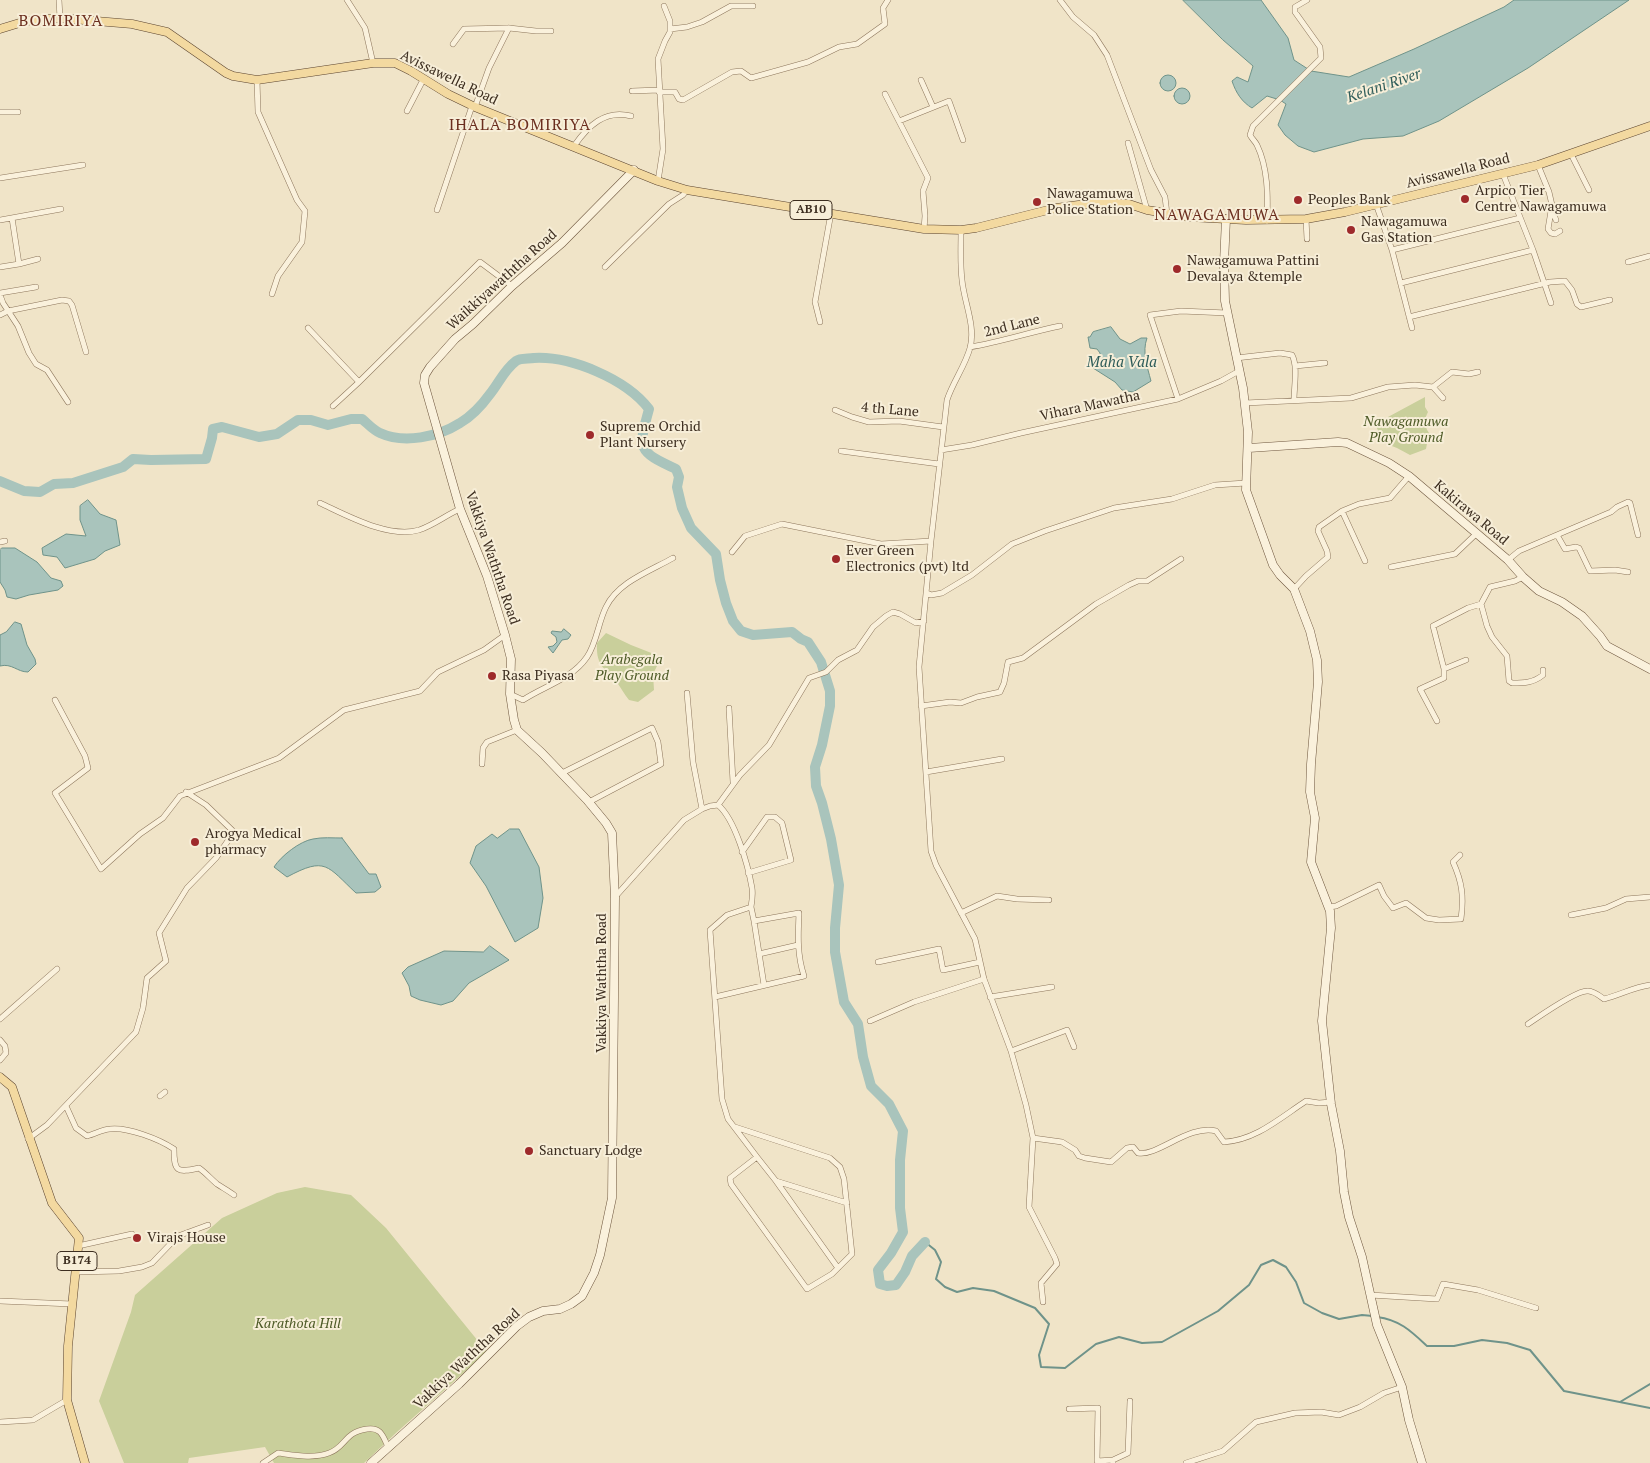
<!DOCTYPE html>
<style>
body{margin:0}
canvas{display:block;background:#f0e4c8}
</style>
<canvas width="1650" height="1463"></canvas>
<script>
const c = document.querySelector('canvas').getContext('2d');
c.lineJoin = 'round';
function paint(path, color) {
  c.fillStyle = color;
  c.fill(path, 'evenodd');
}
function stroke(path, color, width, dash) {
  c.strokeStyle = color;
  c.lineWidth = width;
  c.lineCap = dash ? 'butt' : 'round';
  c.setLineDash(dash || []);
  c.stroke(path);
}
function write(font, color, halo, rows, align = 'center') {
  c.font = font + ' "PT Serif",serif';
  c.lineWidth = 4;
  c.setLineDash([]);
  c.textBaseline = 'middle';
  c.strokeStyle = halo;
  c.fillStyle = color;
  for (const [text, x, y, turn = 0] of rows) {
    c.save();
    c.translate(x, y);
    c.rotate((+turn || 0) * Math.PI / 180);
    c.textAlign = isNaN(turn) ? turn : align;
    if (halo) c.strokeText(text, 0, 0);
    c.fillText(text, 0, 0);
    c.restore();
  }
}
const green = new Path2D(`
 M 1425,397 L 1425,407 L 1428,412 C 1424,420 1424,425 1429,433 L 1426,449 L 1410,455 L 1397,448 L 1384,443 L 1375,424 Z
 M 606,633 L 631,645 L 654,654 L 658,664 L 653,674 L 654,690 L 638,702 L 629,700 C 624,694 620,686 615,680 C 602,667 596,663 597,643 Z
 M 305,1187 L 351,1195 L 386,1228 L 487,1352 L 397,1432 L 364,1463 L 274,1463 L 265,1447 L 189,1458 L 188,1463 L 124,1463 L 99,1401 L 131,1312 L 135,1295 L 222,1218 L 277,1193 Z`);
const water = new Path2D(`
 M 1183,0 L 1261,0 L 1288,38 L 1294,60 L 1311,71 L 1349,77 L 1414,49 L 1504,7 L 1514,0 L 1629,0 L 1528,68 L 1439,121 L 1403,136 L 1363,139 L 1314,152 L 1298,146 L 1285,135 L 1278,125 L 1286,104 L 1280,100 L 1267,96 L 1252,108 C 1242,102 1236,93 1232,81 L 1237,77 L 1248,82 L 1253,66 L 1223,40 Z
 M1160 83a8 8 0 1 1 16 0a8 8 0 1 1-16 0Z
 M1174 96a8 8 0 1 1 16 0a8 8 0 1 1-16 0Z
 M 1111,327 L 1120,339 L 1130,344 L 1141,338 L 1147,338 C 1142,352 1147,366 1151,381 L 1133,392 L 1122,390 L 1115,382 L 1093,368 L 1102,364 L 1102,362 L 1097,359 L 1100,357 L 1100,353 L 1097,349 L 1090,348 L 1088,337 L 1090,337 L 1093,332 Z
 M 88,500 L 100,514 L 116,520 L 120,545 L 105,551 L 95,559 L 65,568 L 57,557 L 43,555 L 42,548 L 66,534 L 86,536 L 80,520 L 80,506 Z
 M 2,548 L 15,548 L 37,562 L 51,578 L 61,581 L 63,586 L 58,590 L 29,595 L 16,599 L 7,597 L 5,590 L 0,582 L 0,550 Z
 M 15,622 L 21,624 L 27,645 L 35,659 L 36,664 L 28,672 C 17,672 12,663 0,666 L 0,635 L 6,632 Z
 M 564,629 L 571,635 L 568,639 L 562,640 L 553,653 L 548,647 L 553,646 L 557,642 L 556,637 L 551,633 L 552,631 L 561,632 Z
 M 510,829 L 519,829 L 539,867 L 543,898 L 538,928 L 515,942 L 486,886 L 470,863 L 476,846 L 492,834 L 497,838 Z
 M 342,838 L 369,874 L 376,874 L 381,887 L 375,892 L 356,893 C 327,866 326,856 287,877 L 274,867 C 281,856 300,841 313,839 C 322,837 333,838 342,838 Z
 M 490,946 L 509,960 L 469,983 L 453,1001 L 441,1005 L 420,1000 L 411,996 L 409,986 L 402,973 L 408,967 L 444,951 L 483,952 Z`);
const stream = new Path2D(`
 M 925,1242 L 935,1250 L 941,1262 L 936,1279 L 945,1287 L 957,1292 L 973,1288 L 994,1291 L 1035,1308 L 1049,1324 L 1039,1355 L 1041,1367 L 1065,1368 L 1096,1344 L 1119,1337 L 1142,1343 L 1162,1342 L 1218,1311 L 1249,1285 L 1261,1265 L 1273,1260 L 1286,1267 L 1296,1282 L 1304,1303 L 1322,1313 L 1339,1319 L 1362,1315 L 1373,1316
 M 1377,1317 C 1400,1320 1411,1331 1427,1346 L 1454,1346 L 1482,1340 L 1507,1343 L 1530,1350 L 1564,1391 L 1650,1408
 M 1620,1402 L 1650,1384`);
const river = new Path2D(`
 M 0,481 L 24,491 L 40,492 L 54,484 L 73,483 L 123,467 L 133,459 L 151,460 L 206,459 L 212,438 L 213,429 L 222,427 L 259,437 L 277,434 L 298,420 L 311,420 L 328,425 L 351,419 L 362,419 C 367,423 373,430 380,433 C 404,444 438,437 460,423 C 472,416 482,405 490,394 C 499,383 504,370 516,361 C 520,358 528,359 534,358 C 571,356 626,379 649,409 C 638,449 637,451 676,469 L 679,477 L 677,487 L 682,508 L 691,528 L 716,554 L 720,580 L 726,603 L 733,621 L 741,631 L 753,635 L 792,632 L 801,639 L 808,642 L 821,662 L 830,691 L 830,706 L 822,745 L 815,767 L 816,786 L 822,803 L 831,839 L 839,885 L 835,928 L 835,952 L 844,1002 L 858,1024 L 863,1057 L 871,1086 L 889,1104 L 903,1131 L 900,1160 L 900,1208 L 903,1232 L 891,1253 L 878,1270 L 880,1284 L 887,1286 L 896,1285 L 905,1272 L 912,1256 L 925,1242`);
const street = new Path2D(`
 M 59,0 L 60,18
 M 347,0 L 365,28 L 373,63
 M 1060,0 L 1073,17 L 1094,35 L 1107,55 L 1151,170 L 1165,197 L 1167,214
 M 670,29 L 687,27 L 702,22 L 731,6 L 753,6
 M 453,44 L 464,29 L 509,28 L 536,31 L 551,31
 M 257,80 L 258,112 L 297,200 L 305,211 L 302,242 L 278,276 L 272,294
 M 921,80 L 933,107
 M 632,91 L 659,90
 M 659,92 L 675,92 L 679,99 L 683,100 L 732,72 L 741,71 L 751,78 L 808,62 L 839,47 L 857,44 L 885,24 L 883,8 L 888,0
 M 885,94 L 928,178 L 923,191 L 925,216 L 924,229
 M 475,107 L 489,68 L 509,28
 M 407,111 L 423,80
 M 0,112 L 18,112
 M 899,121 L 949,101 L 963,140
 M 1128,143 L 1147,210
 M 574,146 C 588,126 605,109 631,116
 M 1571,154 L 1589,190
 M 1538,165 L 1549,192 L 1552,205 L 1548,229 L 1551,233 L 1555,234 L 1560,231
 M 1503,174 L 1533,250 L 1551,303
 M 0,178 L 83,165
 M 658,181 L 663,149 L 658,59 L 665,41 L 670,32 L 670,21 L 664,6
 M 1376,204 L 1392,250 L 1412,328
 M 437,210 L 472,106
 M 1552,210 L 1556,220
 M 12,218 L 19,264
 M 1306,219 L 1307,239
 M 0,220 L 61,209
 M 1267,221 C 1268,195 1268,168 1257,145 C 1255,141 1252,139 1250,135 L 1253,126 L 1321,58 L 1320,47 L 1295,12 L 1295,7 L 1307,0
 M 961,230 C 961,247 960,264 962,280 C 964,302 976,326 970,348 C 965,366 953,382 947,400 L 931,541 L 919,667 L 931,851 L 936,865 L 975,939 L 984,979 L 1011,1051 L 1026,1105 L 1033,1138 L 1062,1142 L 1075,1150 L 1079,1156 L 1085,1158 L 1111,1162 L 1127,1148 L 1133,1147 L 1138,1153 C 1157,1157 1189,1124 1216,1131 L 1224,1142 C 1256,1140 1280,1118 1306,1101 L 1319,1103 L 1331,1102
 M 1392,250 L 1520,218
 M 1628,262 L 1650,256
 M 0,267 L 19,264 L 38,259
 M 605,267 L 669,204 L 683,195 L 687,190
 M 1401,283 L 1533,250
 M 0,293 L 36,287
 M 0,295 L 3,303 L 18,326 L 29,353 L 36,364 L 47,370 L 68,402
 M 0,315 L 8,311 L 62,300 L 69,301 L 72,305 L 86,352
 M 1409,317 L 1550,282 L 1565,281 L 1572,290 L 1577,304 L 1581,307 L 1610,300
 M 820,322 L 815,302 L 831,213
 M 308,328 L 359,382
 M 970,347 C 1001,342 1030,332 1060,326
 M 1236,358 L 1280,353 L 1292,355 C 1298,366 1294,387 1294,400
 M 1295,366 L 1325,363
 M 1433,387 L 1452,372 L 1469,374 L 1478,372
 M 1178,399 L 1150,315 L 1181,311 L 1227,313
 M 1245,403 L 1351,398 L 1388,387 L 1415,385 L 1433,387 L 1443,398
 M 333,406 L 358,383 L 480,262 L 512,286
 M 835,410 L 852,417 L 869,422 L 899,421 L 943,427
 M 941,450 L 972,445 L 1021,433 L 1178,399 L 1221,381 L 1239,371
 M 841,451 L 939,464
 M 320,503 C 346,515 389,539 419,530 C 434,525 446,515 460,509
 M 1342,511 L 1365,561
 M 1557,535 L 1565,549 L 1576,547 L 1579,548 L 1590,571 L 1615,570 L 1628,572
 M 0,542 L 5,541
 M 732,552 L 745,536 L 782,524 L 881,544 L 931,541
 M 1508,560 L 1519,551 L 1611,512 L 1617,507 L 1628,502 L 1630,503 L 1638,535
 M 1391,567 L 1455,554 L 1476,534
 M 1294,589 L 1306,576 L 1328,557 L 1327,551 L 1318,531 L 1319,527 L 1342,511 L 1359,504 L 1390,498 L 1409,476
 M 927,593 L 931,595 L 942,593 L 972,575 L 1012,544 L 1045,531 L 1114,508 L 1172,499 L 1215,485 L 1246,483
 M 1481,604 L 1487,626 L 1492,637 L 1507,656 L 1509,681 L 1512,683 C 1524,683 1533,683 1543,675 L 1543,670
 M 1466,660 L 1444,669 L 1433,626 L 1468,608 L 1481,604 L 1490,587 L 1515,581 L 1523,577
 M 687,693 L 693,762 L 702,809
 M 510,694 L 523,700 C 544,686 572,679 587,657 C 597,642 598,623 606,607 C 618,582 650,571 673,558
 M 55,700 L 85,756 L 88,768 L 55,793 L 101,869 L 140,834 L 163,818 L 180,796 L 279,758 L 344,710 L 420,691 L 438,672 L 484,650 L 505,635
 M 921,706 L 950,702 L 961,703 L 977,697 L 1000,692 L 1004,683 L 1008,662 L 1023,658 L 1096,604 L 1129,585 L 1138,581 L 1147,581 L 1181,559
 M 729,708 L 733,782
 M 1437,721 L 1420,689 L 1444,678 L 1444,669
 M 482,764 L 483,748 L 487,742 L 517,730
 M 926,772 L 1002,759
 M 562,773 L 652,728 L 658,742 L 661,764 L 589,802
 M 718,805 C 735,819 748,865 752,888 C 753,894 752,901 751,907 L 727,915 L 710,930 L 722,1099 L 728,1119 L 757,1157 L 730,1178 L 731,1184 L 807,1289 L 832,1274 L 852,1254 L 844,1179 L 840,1167 L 830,1158 L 735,1127
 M 742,852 L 767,817 L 775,817 L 782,823 L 791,860 L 748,873
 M 615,897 L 684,820 L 702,809 L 710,806 L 718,805 L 740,775 L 769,745 L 809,678 L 826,672 L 838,660 L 857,650 L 873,627 L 886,616 L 893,612 L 900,614 L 916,623 L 924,621
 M 751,907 L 754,921
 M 1329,907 L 1336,906 L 1379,885 L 1384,896 L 1393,908 L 1406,903 L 1426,918 L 1439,920 L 1461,919 C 1464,896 1462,882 1453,862 L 1460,855
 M 961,913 L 997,896 L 1017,899 L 1049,900
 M 1571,915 L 1606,908 L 1626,899 L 1650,897
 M 759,954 L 798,945
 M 878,962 L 939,949 L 943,970 L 980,962
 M 715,997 L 804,976 C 797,955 798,935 799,913 L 754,921 L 764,985
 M 990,997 L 1052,987
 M 0,1019 L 57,969
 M 870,1021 L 914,1002 L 984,979
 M 1528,1024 C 1540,1016 1575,991 1587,991 C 1593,990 1600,996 1604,999 C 1620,995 1634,987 1650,985
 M 0,1040 L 5,1046 L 6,1053 L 0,1060
 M 1011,1051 L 1067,1030 L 1074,1047
 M 160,1096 L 165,1092
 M 66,1106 L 76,1128 L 87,1136 C 95,1134 103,1129 110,1129 C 128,1127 159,1139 174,1149 C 174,1172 177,1173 199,1168 C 206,1173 211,1179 217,1184 C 223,1188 229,1191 234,1195
 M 1033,1138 L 1029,1207 L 1055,1258 L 1057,1264 L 1041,1283 L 1043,1302
 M 28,1139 L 47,1125 L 136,1032 L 143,1008 L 147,978 L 166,961 L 159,933 L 187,888 L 216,858 L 234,832 L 206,805 L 186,792
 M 757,1157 L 776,1181 L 847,1203
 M 776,1181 L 838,1268
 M 78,1246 L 132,1234
 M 76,1272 L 119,1271 L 142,1267 L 152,1263 L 178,1236 L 208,1225
 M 1370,1295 L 1437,1299 L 1443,1284 L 1478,1290 L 1536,1308
 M 0,1301 L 72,1304
 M 1069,1409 L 1098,1408 L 1097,1461 L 1113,1460 L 1113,1463
 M 0,1422 L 33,1420 L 67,1400
 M 1113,1460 L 1128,1453 L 1130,1401
 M 263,1463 L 278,1453 C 294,1455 313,1459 329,1453 C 346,1447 344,1432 367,1429 C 381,1427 383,1436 388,1447
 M 1186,1463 L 1223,1451 L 1256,1422 L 1295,1413 L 1321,1412 L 1339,1415 L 1360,1407 L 1384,1393 L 1402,1387`);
const secondary = new Path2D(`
 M 1226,219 L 1224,263 L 1225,301 L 1243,388 L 1248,432 L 1246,490 L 1273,565 L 1280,575 L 1294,589 L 1310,631 L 1317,660 L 1318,682 L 1311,764 L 1310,792 L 1315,818 L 1311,862 L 1330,911 L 1331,928 L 1322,1021 L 1331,1104 L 1340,1151 L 1344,1192 L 1349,1217 L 1362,1257 L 1377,1325 L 1402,1387 L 1409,1420 L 1422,1463
 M 1249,448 L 1338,442 L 1347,443 L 1389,463 L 1409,476 L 1508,560 L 1523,577 L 1539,591 L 1562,602 L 1582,616 L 1600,636 L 1607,646 L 1650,669
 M 371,1463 L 459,1384 L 517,1326 L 529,1317 L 543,1311 L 560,1309 L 571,1304 L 582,1296 L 594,1273 L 600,1255 L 612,1198 L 615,898 L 612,833 L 606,823 L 587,800 L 542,753 L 517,730 L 514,720 L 510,694 L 511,659 L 505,635 L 487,576 L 460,509 L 424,383 L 425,375 L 430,367 L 455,339 L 473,324 L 512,286 L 562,243 L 634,170`);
const primary = new Path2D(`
 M 0,29 L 26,21 L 60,18 L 132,24 L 167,32 L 226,73 L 233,76 L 257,80 L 373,63 L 395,63 L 411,71 L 448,94 L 475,107 L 658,181 L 687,190 L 924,229 L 961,230 L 976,228 L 1056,208 L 1101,202 L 1129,204 L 1147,210 L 1189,217 L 1246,220 L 1306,219 L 1345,212 L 1538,165 L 1650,126
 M 0,1077 L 12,1087 L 52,1203 L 79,1238 L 68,1346 L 67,1400 L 85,1463`);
const markers = [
 [1465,199,5,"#9e2a2b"],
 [1298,200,5,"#9e2a2b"],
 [1037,202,5,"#9e2a2b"],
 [1351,230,5,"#9e2a2b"],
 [1177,269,5,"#9e2a2b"],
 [590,435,5,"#9e2a2b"],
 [836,559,5,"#9e2a2b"],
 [492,676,5,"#9e2a2b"],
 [195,842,5,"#9e2a2b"],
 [529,1151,5,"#9e2a2b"],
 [137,1238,5,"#9e2a2b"]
];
const shields = [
 [811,210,42],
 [77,1261,40]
];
const shieldNames = [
 ["AB10",811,210],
 ["B174",77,1261]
];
const streetNames = [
 ["Avissawella Road",449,78,26],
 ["Avissawella Road",1458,171,-14],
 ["Waikkiyawaththa Road",502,280,-42],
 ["2nd Lane",1012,326,-14],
 ["Vihara Mawatha",1090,406,-12],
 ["4 th Lane",890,410,5],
 ["Kakirawa Road",1471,513,40],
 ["Vakkiya Waththa Road",492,558,71],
 ["Vakkiya Waththa Road",602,983,-90],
 ["Vakkiya Waththa Road",467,1359,-43]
];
const poiNames = [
 ["Arpico Tier",1475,191],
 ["Centre Nawagamuwa",1475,207],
 ["Nawagamuwa",1047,194],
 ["Police Station",1047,210],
 ["Peoples Bank",1308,200],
 ["Nawagamuwa",1361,222],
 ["Gas Station",1361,238],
 ["Nawagamuwa Pattini",1187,261],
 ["Devalaya &temple",1187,277],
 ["Supreme Orchid",600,427],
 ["Plant Nursery",600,443],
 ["Ever Green",846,551],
 ["Electronics (pvt) ltd",846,567],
 ["Rasa Piyasa",502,676],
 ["Arogya Medical",205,834],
 ["pharmacy",205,850],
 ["Sanctuary Lodge",539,1151],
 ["Virajs House",147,1238]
];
const parkNames = [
 ["Nawagamuwa",1406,422],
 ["Play Ground",1406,438],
 ["Arabegala",632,660],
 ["Play Ground",632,676],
 ["Karathota Hill",298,1324]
];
const waterNames = [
 ["Kelani River",1384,86,-19],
 ["Maha Vala",1122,363]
];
const quarterNames = [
 ["BOMIRIYA",61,21],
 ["IHALA BOMIRIYA",520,125],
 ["NAWAGAMUWA",1217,215]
];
paint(green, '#c9cf9b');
paint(water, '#a9c4bc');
stroke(water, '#6f938a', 1);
stroke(stream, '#6f938a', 2);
stroke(river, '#a9c4bc', 10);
stroke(street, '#8d765c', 6);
stroke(secondary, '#6f573f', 9);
stroke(primary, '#5b4430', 9);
stroke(street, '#faf1dc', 5);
stroke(secondary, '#faf1dc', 8);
stroke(primary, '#f3d9a0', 8);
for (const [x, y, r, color] of markers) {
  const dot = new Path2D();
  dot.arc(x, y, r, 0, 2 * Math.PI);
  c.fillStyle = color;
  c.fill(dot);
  stroke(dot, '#f7eed8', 2);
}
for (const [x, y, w] of shields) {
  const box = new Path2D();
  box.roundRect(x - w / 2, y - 9.5, w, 19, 4);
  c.fillStyle = '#f7eed8';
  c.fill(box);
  stroke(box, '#3d2e20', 1);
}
write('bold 12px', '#3d2e20', null, shieldNames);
write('14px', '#3d2e20', '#f7eed8', streetNames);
write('14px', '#3d2e20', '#f7eed8', poiNames, 'left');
write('italic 14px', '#4d5a26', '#f7eed8', parkNames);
write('italic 15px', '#2f5d5a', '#f7eed8', waterNames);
c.letterSpacing = '1px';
write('16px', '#6b2e1e', '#f7eed8', quarterNames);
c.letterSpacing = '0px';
</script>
